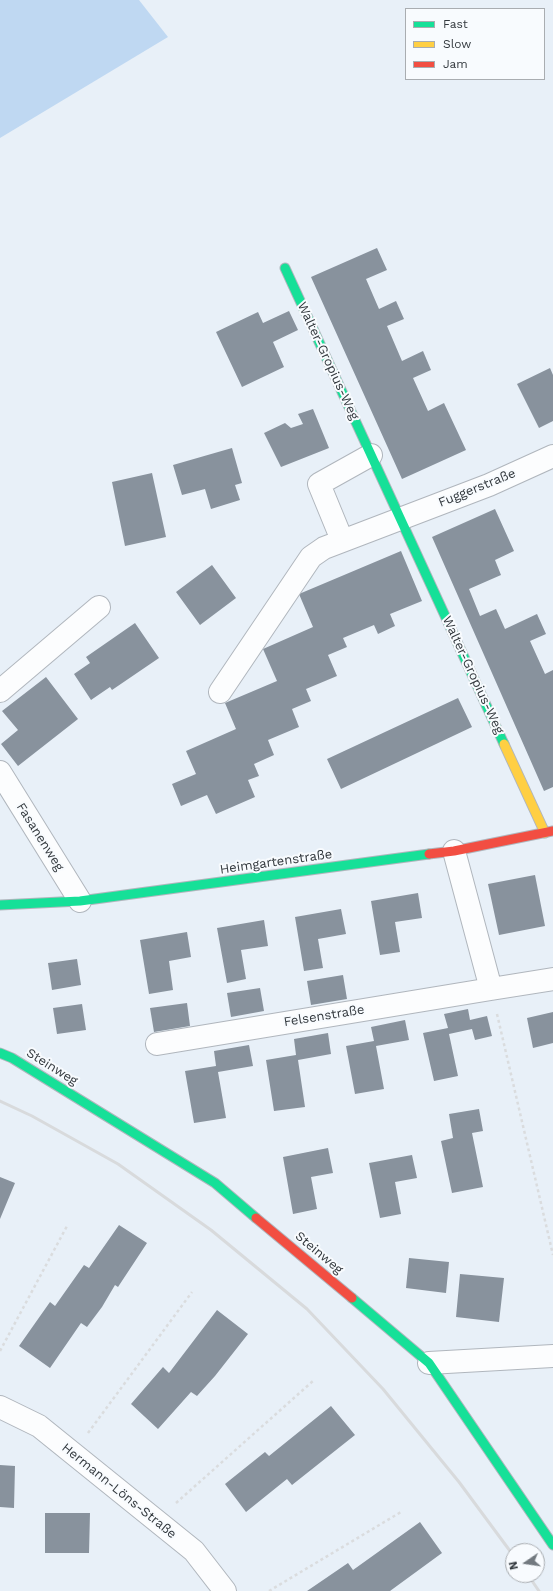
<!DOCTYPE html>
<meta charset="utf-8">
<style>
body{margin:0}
#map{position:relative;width:553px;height:1591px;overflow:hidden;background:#e8f0f8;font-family:"Work Sans",sans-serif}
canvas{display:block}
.legend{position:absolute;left:405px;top:8px;width:140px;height:72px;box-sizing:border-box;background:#f8fbfe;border:1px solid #a9adb1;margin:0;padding:5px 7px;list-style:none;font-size:12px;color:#33393e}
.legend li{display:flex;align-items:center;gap:8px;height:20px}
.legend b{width:20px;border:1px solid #a9adb1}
.north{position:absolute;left:505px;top:1543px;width:40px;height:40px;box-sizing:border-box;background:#f8fbfe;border:1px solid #a9adb1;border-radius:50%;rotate:257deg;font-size:11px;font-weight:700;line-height:16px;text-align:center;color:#33393e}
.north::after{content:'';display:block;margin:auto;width:14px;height:18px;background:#72797f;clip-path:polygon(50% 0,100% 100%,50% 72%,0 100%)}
</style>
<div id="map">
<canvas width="553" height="1591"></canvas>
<ul class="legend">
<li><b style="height:5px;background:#16e098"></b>Fast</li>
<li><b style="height:5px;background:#ffcf43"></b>Slow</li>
<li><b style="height:5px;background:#f24e42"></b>Jam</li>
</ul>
<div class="north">N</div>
</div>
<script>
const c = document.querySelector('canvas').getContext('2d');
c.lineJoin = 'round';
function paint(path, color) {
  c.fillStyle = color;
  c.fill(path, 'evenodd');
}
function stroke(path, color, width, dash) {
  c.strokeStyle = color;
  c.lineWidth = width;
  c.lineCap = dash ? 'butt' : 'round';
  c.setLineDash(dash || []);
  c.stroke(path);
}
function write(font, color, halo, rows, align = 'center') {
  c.font = font + ' "Work Sans",sans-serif';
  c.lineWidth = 4;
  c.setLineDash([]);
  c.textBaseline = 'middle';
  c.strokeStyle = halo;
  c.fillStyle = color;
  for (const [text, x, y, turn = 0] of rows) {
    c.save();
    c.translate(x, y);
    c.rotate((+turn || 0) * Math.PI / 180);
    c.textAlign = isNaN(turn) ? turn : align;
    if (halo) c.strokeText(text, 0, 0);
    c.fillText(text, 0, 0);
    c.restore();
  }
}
const green = new Path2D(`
 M 0,0 L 139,0 L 168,37 L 0,138 Z`);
const building = new Path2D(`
 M 377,248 L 387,270 L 366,279 L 379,309 L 396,301 L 404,319 L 387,326 L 402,361 L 423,351 L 431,370 L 413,378 L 428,411 L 444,403 L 466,450 L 402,479 L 311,277 Z
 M 289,311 L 298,330 L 273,342 L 284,367 L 242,387 L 216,332 L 258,312 L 263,323 Z
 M 550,368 L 553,375 L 553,421 L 539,428 L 517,384 Z
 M 313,409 L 329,448 L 281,467 L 264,433 L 285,423 L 291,428 L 303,424 L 298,414 Z
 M 232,448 L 242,483 L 235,485 L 240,500 L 211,509 L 205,489 L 182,495 L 173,465 Z
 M 152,473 L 166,537 L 125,546 L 112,482 Z
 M 495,509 L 514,551 L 495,560 L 501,575 L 469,589 L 480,616 L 496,609 L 505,629 L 537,614 L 546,634 L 530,641 L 545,674 L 553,670 L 553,787 L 544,791 L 432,537 Z
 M 401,551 L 422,601 L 390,614 L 395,626 L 378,634 L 374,625 L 343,638 L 347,647 L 328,655 L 337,676 L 306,689 L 311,701 L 292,709 L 299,727 L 268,740 L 274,755 L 254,764 L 259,776 L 248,780 L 255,797 L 216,814 L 207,795 L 181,806 L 172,784 L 196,774 L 186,751 L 236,729 L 225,703 L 277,681 L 263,649 L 313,627 L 299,594 Z
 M 212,565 L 236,598 L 200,625 L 176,592 Z
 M 135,623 L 159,658 L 112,690 L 110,687 L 91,700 L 74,674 L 90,663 L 86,657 Z
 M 46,677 L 78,719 L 18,766 L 1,744 L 18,730 L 2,711 Z
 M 458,698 L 472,727 L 341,789 L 327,759 Z
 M 535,875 L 545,926 L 499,935 L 488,884 Z
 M 418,893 L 422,918 L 395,922 L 400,952 L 380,955 L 371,901 Z
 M 341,909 L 346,934 L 318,939 L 323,968 L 304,971 L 295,917 Z
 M 264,920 L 268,946 L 241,950 L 246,979 L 227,983 L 217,928 Z
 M 187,932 L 191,957 L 169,961 L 173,990 L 149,994 L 140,940 Z
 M 77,959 L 81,985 L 52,990 L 48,963 Z
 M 343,975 L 347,999 L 311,1005 L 307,981 Z
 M 260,988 L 264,1011 L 231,1017 L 227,993 Z
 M 187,1003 L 190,1026 L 154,1032 L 150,1008 Z
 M 82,1004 L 86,1030 L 57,1034 L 53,1008 Z
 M 468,1009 L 470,1020 L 487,1016 L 492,1036 L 475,1040 L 472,1029 L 449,1034 L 458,1076 L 434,1081 L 423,1033 L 448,1028 L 444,1014 Z
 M 553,1012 L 553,1043 L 533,1048 L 527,1018 Z
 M 405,1020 L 409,1040 L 376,1046 L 384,1089 L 355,1094 L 346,1046 L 374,1041 L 371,1027 Z
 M 328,1033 L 331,1054 L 298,1060 L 305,1107 L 274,1111 L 266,1060 L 296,1055 L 294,1039 Z
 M 249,1045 L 253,1066 L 218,1072 L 226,1118 L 194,1123 L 185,1071 L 216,1066 L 214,1051 Z
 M 479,1109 L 483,1131 L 472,1133 L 483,1187 L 452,1193 L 441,1141 L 453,1138 L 449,1114 Z
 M 328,1148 L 333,1173 L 311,1177 L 317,1209 L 293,1214 L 283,1157 Z
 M 412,1155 L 417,1178 L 395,1182 L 401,1214 L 380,1218 L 369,1163 Z
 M 0,1177 L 15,1183 L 0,1219 Z
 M 119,1225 L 147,1243 L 118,1287 L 115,1285 L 102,1307 L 87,1327 L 81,1323 L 50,1368 L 19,1346 L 50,1302 L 55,1306 L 84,1265 L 89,1268 Z
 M 409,1258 L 449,1262 L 446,1293 L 406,1288 Z
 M 460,1274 L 504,1278 L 499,1322 L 456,1317 Z
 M 217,1310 L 248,1334 L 215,1376 L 197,1396 L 191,1392 L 158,1429 L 131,1404 L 163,1367 L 169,1373 Z
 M 331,1406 L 355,1435 L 292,1485 L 287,1479 L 246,1512 L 225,1484 L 265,1452 L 269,1456 Z
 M 0,1465 L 15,1466 L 14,1508 L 0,1507 Z
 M 45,1513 L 90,1513 L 89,1553 L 45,1553 Z
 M 420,1522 L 442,1553 L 390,1591 L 307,1591 L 348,1563 L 353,1570 Z`);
const path = new Path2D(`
 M 497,1014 L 553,1255
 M 0,1351 L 67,1226
 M 88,1433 L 192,1292
 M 176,1503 L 313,1381
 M 269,1591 L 401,1512`);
const street = new Path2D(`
 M 342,540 L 319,484 L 371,455
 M 0,691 L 99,607
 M 220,692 L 311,557 L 324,548 L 489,485 L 553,456
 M 0,772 L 80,901
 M 454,851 L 491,989 L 553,979
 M 157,1044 L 491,989
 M 429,1363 L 553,1356
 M 0,1407 L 39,1426 L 194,1551 L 225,1591`);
const fast = new Path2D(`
 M 285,268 L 504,744
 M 0,905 L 80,901 L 429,854
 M 0,1053 L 12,1058 L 215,1183 L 256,1218
 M 352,1298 L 429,1363 L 553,1545`);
const slow = new Path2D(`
 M 504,744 L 545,833`);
const jam = new Path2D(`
 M 429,854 L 454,851 L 553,831
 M 256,1218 L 352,1298`);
const rail = new Path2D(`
 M 0,1101 L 32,1116 L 118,1164 L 211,1230 L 307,1309 L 383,1389 L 459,1482 L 513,1555
 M 528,1575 L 539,1591`);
const streetNames = [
 ["Walter-Gropius-Weg",328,361,65],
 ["Fuggerstraße",477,488,-22],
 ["Walter-Gropius-Weg",473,675,65],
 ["Fasanenweg",40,837,58],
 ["Heimgartenstraße",276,862,-8],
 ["Felsenstraße",324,1016,-9],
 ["Steinweg",52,1067,32],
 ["Steinweg",319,1253,40],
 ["Hermann-Löns-Straße",119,1491,39]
];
paint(green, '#bfd8f2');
paint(building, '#88929d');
stroke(street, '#b0b6bd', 24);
stroke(fast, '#b0b6bd', 11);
stroke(slow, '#b0b6bd', 11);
stroke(jam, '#b0b6bd', 11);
stroke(path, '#dadcde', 2.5, [3, 3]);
stroke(street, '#fcfdfe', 22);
stroke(fast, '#16e098', 9);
stroke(slow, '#ffcf43', 9);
stroke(jam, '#f24e42', 9);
stroke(rail, '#d8dadc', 3);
write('13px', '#33393e', '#f8fbfe', streetNames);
</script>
